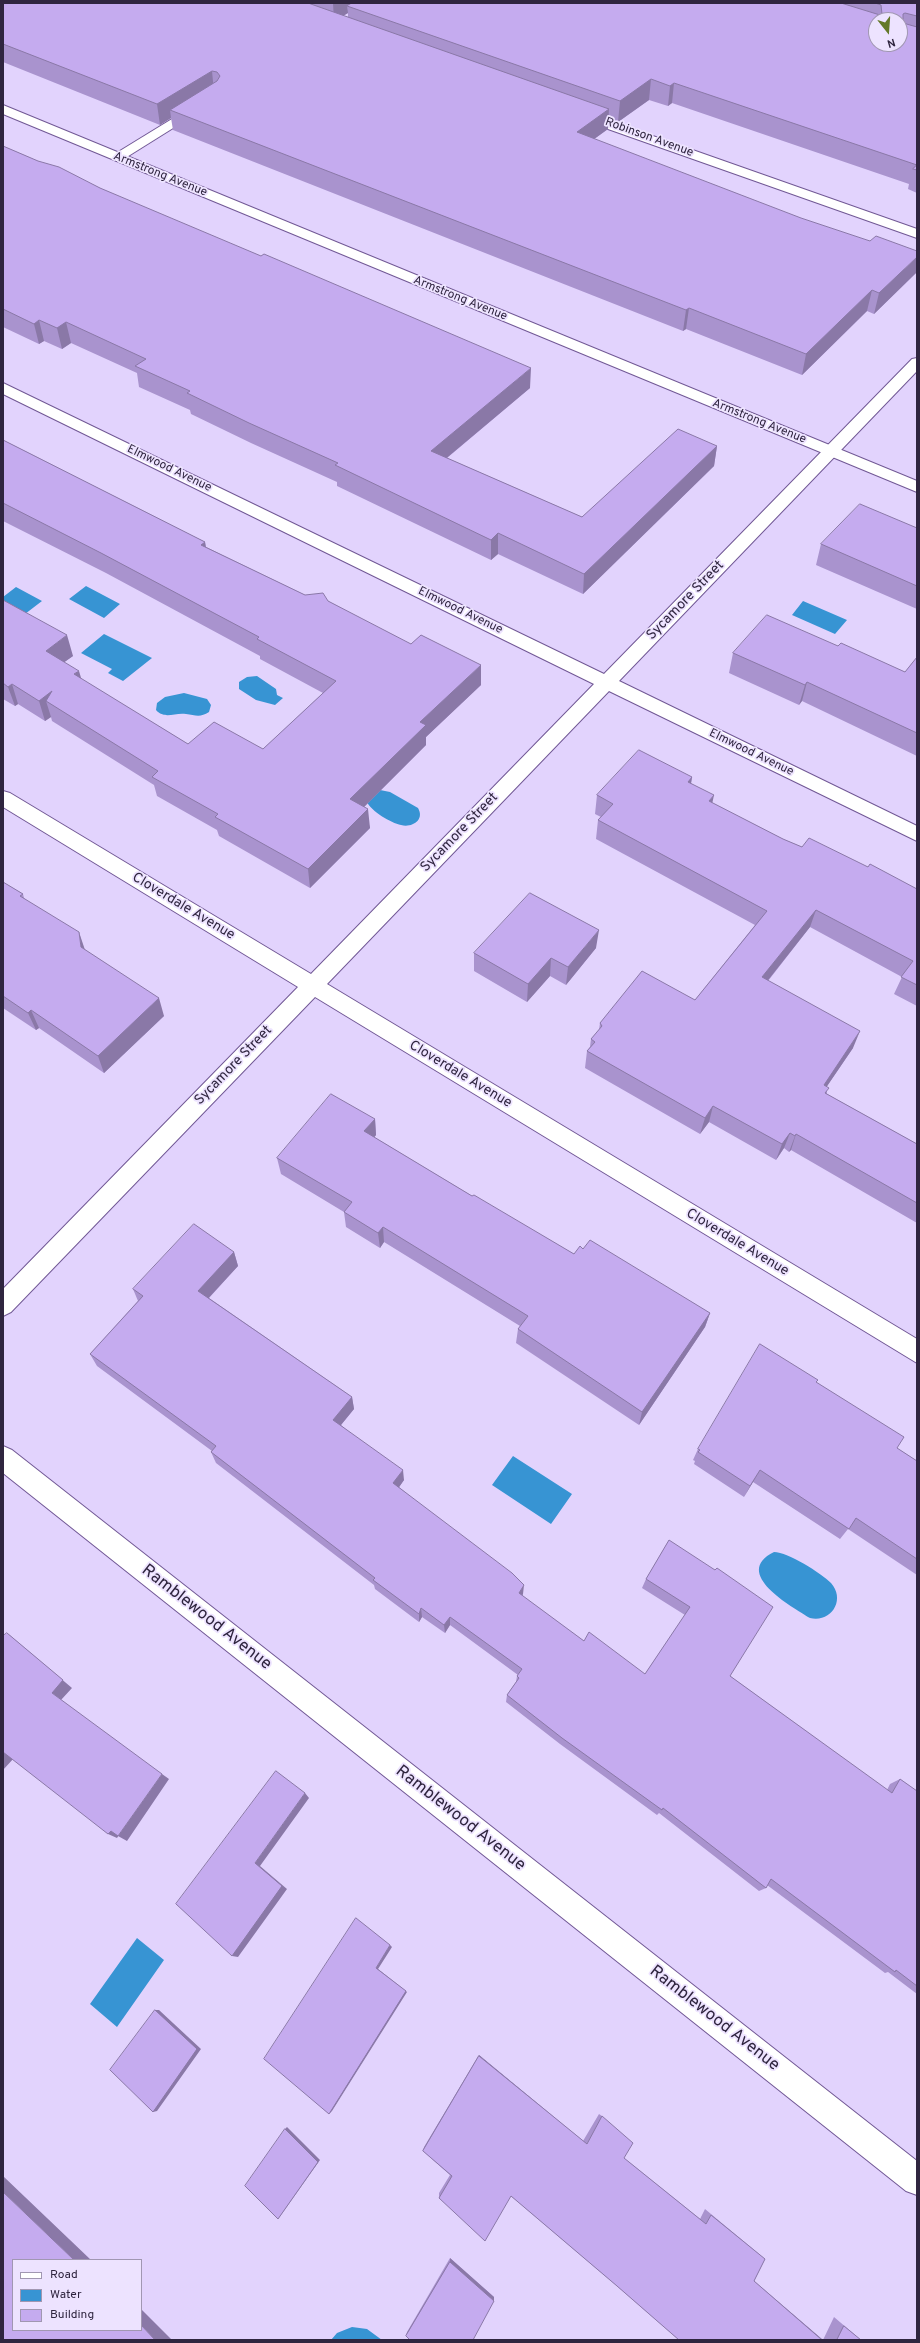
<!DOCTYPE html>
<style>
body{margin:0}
#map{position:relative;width:920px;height:2343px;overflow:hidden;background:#e2d3fd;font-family:Overpass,sans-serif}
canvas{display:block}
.frame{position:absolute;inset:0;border:4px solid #2f253f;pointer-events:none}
.legend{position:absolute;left:12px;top:2259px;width:130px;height:72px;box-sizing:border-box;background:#ede3ff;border:1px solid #a197b2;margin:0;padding:5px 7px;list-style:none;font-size:12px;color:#2f253f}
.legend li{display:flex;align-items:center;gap:8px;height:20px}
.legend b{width:20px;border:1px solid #a197b2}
.north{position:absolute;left:868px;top:12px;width:40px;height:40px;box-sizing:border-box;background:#ede3ff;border:1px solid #a197b2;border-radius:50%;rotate:163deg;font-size:11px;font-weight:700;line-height:16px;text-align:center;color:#2f253f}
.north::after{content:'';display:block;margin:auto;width:14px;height:18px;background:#647828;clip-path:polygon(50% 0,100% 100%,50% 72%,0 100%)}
</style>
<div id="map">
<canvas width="920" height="2343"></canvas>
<div class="frame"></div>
<ul class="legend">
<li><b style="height:5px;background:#fff"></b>Road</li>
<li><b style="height:11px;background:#3794d3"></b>Water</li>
<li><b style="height:11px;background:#c5abef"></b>Building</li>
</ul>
<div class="north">N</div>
</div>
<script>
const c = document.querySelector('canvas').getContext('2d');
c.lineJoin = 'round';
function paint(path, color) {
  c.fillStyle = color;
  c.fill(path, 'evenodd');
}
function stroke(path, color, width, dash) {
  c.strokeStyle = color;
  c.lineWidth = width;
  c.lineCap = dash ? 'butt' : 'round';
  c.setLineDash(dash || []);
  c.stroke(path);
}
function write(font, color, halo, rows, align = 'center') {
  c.font = font + ' Overpass,sans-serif';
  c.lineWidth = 3.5;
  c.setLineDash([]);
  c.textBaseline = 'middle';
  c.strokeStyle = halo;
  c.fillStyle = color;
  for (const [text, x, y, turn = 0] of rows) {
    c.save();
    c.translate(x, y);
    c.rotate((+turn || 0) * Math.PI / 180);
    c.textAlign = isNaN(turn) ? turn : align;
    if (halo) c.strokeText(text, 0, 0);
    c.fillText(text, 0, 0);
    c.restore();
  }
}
const water = new Path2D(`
 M 86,586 L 120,604 L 104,618 L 69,599 Z
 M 16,587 L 42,601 L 25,614 L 3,603 L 3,597 Z
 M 803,601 L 847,620 L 835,634 L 792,615 Z
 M 104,634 L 152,658 L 123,681 L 108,673 L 112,669 L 81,653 Z
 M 257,676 L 276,689 L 277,695 L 283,698 L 275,705 L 256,700 L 239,689 L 239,682 L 247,677 Z
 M 184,693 L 207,699 L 211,705 L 209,712 C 200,718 195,715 186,714 C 175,712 165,720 156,710 L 157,703 L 165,697 Z
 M 380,790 L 390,792 L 418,808 C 425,820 412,828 401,825 C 391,823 371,811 367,802 Z
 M 513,1456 L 572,1494 L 551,1524 L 492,1485 Z
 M 774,1552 C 788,1552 821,1573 831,1583 C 846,1600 831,1623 810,1618 C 792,1607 731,1573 774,1552 Z
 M 137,1938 L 164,1960 L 117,2027 L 90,2004 Z
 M 352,2327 L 367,2329 L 382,2340 L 331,2340 L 337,2333 Z`);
const service = new Path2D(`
 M 198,103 L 202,104 L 204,107 L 202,110 L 122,160 L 117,161 L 110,157 Z`);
const minor = new Path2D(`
 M 579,110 L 917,229 L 917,238 L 574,117 L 573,114 L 574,111 Z
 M 917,358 L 917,371 L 619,681 L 917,826 L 917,841 L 609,691 L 327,984 L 917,1339 L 917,1363 L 315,997 L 11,1312 L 3,1316 L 3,1289 L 298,987 L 3,807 L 3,791 L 10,793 L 311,974 L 594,684 L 3,394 L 3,383 L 604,674 L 912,359 Z
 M 3,1446 L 12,1450 L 917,2161 L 917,2195 L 906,2191 L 3,1473 Z`);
const tertiary = new Path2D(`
 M 3,105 L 917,481 L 917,492 L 3,114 Z`);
const wall = new Path2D(`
 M 3,3 L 917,3 L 917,193 L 908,189 L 909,184 L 672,103 L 668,106 L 649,100 L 618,122 L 609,118 L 608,129 L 594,139 L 916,273 L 874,314 L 867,311 L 802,375 L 686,329 L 683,331 L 173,130 L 171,118 L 160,125 L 3,62 ZM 348,13 L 348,17 L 343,16 Z
 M 3,146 L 100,188 L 530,388 L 447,458 L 582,517 L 717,446 L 714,466 L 583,594 L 498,554 L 491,560 L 337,486 L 337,482 L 251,443 L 191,414 L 190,410 L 139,387 L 137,373 L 71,343 L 62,349 L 44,341 L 39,344 L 3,327 Z
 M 3,440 L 205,542 L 206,547 L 305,595 L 328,601 L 481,685 L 426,737 L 426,745 L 364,807 L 370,828 L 310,888 L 219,836 L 217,830 L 157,796 L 154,785 L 52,721 L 51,717 L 45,721 L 18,704 L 15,706 L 3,699 L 3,600 L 73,656 L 64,662 L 81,679 L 188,744 L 263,749 L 323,693 L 260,659 L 260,656 L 106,573 L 3,521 Z
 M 917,528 L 917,609 L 816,565 L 821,544 Z
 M 838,646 L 905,672 L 917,657 L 917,756 L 802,701 L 799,705 L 729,673 L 733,653 Z
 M 692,777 L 691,783 L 712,803 L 783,839 L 802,847 L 868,867 L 917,889 L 917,1006 L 894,994 L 902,977 L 810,927 L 768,981 L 853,1048 L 827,1086 L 827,1094 L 917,1144 L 917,1223 L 791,1150 L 789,1152 L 784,1148 L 776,1160 L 709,1122 L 700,1134 L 585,1068 L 587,1051 L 590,1047 L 591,1039 L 599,1030 L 600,1023 L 695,1000 L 755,925 L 596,839 L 598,820 L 601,817 L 595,814 L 597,795 Z
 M 3,882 L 23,894 L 24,898 L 164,1016 L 104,1073 L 39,1028 L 36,1030 L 3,1008 Z
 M 596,948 L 566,985 L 550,976 L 527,1002 L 474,971 L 474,953 Z
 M 375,1119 L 376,1135 L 374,1137 L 472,1196 L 574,1254 L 583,1249 L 710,1313 L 705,1327 L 639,1425 L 516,1343 L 518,1329 L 520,1326 L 384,1242 L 380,1248 L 346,1227 L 344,1212 L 281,1174 L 277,1158 Z
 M 234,1252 L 238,1266 L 209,1298 L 352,1397 L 354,1409 L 341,1425 L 404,1480 L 399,1487 L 523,1594 L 522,1596 L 584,1641 L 645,1674 L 685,1615 L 642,1588 L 646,1579 L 669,1540 L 730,1676 L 887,1790 L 890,1784 L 900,1779 L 917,1791 L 917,1994 L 888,1972 L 885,1973 L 767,1885 L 766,1888 L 759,1891 L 659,1813 L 657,1815 L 560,1744 L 506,1702 L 507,1695 L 516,1682 L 517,1676 L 518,1675 L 450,1625 L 445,1633 L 422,1617 L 419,1622 L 375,1589 L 374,1585 L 216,1463 L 211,1452 L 212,1451 L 97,1366 L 90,1354 L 138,1301 L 133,1289 Z
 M 816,1382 L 897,1448 L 917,1461 L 917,1575 L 848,1529 L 840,1539 L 753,1482 L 744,1497 L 694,1464 L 695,1461 L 693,1460 L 698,1449 Z
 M 479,2055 L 583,2141 L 599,2114 L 602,2116 L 624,2158 L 700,2219 L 705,2209 L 765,2259 L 754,2281 L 823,2340 L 679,2340 L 617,2286 L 511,2196 L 439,2198 L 439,2193 L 450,2175 L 423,2151 L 424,2147 Z
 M 450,2258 L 494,2297 L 406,2336 L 407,2332 Z
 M 834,2317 L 861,2340 L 823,2340 Z`);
const shadedWall = new Path2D(`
 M 333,3 L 364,3 L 347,6 L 348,13 L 334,21 Z
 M 212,71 L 214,92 L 170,110 L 171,118 L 160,125 L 157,104 Z
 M 651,79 L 649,100 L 618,122 L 620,101 Z
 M 674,83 L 672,103 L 668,106 L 670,86 Z
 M 609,109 L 608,129 L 575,153 L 577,132 Z
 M 917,257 L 917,270 L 916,273 L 874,314 L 879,293 Z
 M 872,290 L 867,311 L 802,375 L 806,354 Z
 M 689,308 L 686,329 L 683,331 L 686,310 Z
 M 39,320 L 44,341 L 39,344 L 34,324 Z
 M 66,322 L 71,343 L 62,349 L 57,328 Z
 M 531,368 L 530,388 L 431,471 L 431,451 Z
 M 717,446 L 714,466 L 583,594 L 584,574 Z
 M 498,533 L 498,554 L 491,560 L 491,540 Z
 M 205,542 L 208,562 L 201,545 Z
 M 67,635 L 73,656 L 52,671 L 46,651 Z
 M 481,665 L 481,685 L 426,737 L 426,745 L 352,819 L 350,799 L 420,722 Z
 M 79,671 L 85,691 L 74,674 Z
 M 807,682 L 802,701 L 799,705 L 805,685 Z
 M 12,684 L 18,704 L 15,706 L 8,687 Z
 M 52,691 L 46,701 L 51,717 L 45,721 L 39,701 Z
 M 692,777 L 689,796 L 688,782 Z
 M 714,795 L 710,814 L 709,801 Z
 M 368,809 L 370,828 L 310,888 L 308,869 Z
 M 816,910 L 810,927 L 757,994 L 762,977 Z
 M 599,930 L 596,948 L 566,985 L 568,967 Z
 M 79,932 L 85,950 L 81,947 Z
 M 551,958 L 550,976 L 527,1002 L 528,984 Z
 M 159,998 L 164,1016 L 104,1073 L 98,1056 Z
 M 31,1010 L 39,1028 L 36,1030 L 28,1013 Z
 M 860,1031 L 853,1048 L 817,1101 L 824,1085 Z
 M 713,1106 L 709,1122 L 700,1134 L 705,1118 Z
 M 375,1119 L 376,1135 L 366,1148 L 364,1131 Z
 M 790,1133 L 784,1148 L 776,1160 L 782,1144 Z
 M 796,1134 L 791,1150 L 789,1152 L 795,1136 Z
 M 383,1227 L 384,1242 L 380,1248 L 378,1233 Z
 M 234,1252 L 238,1266 L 203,1304 L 198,1291 Z
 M 710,1313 L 705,1327 L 639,1425 L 642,1412 Z
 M 352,1397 L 354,1409 L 336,1431 L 333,1420 Z
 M 403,1470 L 404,1480 L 395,1493 L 393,1483 Z
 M 760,1470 L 753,1482 L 744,1497 L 750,1486 Z
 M 524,1585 L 523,1594 L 518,1602 L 519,1593 Z
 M 421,1608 L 422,1617 L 419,1622 L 419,1614 Z
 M 450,1617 L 450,1625 L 445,1633 L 444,1625 Z
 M 7,1633 L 72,1688 L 61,1700 L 52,1693 Z
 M 3,1752 L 14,1758 L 3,1770 Z
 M 162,1774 L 169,1779 L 127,1841 L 118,1836 Z
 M 305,1793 L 309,1798 L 260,1866 L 287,1889 L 238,1957 L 232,1956 L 255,1863 Z
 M 111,1831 L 119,1835 L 117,1838 L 108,1834 Z
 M 390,1945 L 392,1947 L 378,1969 L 407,1992 L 332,2111 L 329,2114 L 376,1968 Z
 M 155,2010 L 159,2010 L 201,2049 L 157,2111 L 153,2112 Z
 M 479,2055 L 583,2141 L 587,2144 L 479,2056 Z
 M 287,2127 L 320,2160 L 278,2219 L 285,2129 Z
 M 3,2176 L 91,2260 L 74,2260 L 3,2192 Z
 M 450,2258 L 494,2297 L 494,2301 L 450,2262 Z
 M 746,2274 L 823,2340 L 822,2340 Z
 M 141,2309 L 172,2340 L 155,2340 L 141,2325 Z`);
const building = new Path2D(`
 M 3,3 L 308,3 L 609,109 L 577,132 L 801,218 L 870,241 L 876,236 L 917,251 L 917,257 L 879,293 L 872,290 L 806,354 L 689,308 L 686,310 L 170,110 L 217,81 L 220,76 L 217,72 L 212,71 L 157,104 L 3,44 Z
 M 352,3 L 841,3 L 880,15 L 882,14 L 881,5 L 875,3 L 917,3 L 917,16 L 905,13 L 903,14 L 903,23 L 917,27 L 917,165 L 674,83 L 670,86 L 651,79 L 620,101 L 347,6 ZM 876,20 L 900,20 L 900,44 L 876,44 Z
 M 3,146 L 38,161 L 59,167 L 100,188 L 261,256 L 264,254 L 531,368 L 431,451 L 582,517 L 678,429 L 717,446 L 584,574 L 498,533 L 491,540 L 335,465 L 338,463 L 249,423 L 187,393 L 190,391 L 135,366 L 146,359 L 66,322 L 57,328 L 39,320 L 34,324 L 3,309 Z
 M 917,165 L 917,170 L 913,169 Z
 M 3,440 L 205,542 L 201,545 L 305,595 L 323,593 L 328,601 L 411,644 L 421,635 L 481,665 L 420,722 L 426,725 L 350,799 L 368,809 L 308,869 L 215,817 L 218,814 L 152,777 L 158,771 L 46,701 L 52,691 L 39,701 L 12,684 L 8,687 L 3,683 L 3,600 L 67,635 L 46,651 L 79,671 L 74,674 L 188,744 L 214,722 L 263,749 L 336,681 L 257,639 L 259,637 L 101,553 L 3,503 Z
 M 860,504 L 917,528 L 917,586 L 821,544 Z
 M 767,615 L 838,646 L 841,643 L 905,672 L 917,657 L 917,733 L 807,682 L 805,685 L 733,653 Z
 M 639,750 L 692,777 L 688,782 L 714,795 L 709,801 L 783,839 L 802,847 L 809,838 L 868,867 L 870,864 L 917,889 L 917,985 L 901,977 L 913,961 L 816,910 L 762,977 L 860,1031 L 824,1085 L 829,1088 L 825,1093 L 917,1144 L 917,1203 L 796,1134 L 795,1136 L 790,1133 L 782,1144 L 713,1106 L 705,1118 L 587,1051 L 595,1042 L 591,1039 L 602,1026 L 600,1023 L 642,971 L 695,1000 L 767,911 L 598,820 L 613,804 L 597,795 Z
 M 3,882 L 23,894 L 20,896 L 79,932 L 81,947 L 159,998 L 98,1056 L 31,1010 L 28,1013 L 3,996 Z
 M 530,893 L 599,930 L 568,967 L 551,958 L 528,984 L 474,953 Z
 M 331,1094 L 375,1119 L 364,1131 L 472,1196 L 474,1195 L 574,1254 L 580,1246 L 583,1249 L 590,1240 L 710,1313 L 642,1412 L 518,1329 L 528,1316 L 383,1227 L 378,1233 L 344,1212 L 352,1202 L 277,1158 Z
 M 194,1224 L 234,1252 L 198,1291 L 352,1397 L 333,1420 L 403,1470 L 393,1483 L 512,1573 L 524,1585 L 519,1593 L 584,1641 L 589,1632 L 645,1674 L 690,1607 L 646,1579 L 669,1540 L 715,1570 L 717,1568 L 773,1607 L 730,1676 L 892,1793 L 900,1779 L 917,1791 L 917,1986 L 896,1970 L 895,1972 L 771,1879 L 766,1888 L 663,1808 L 662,1810 L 562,1738 L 507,1695 L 519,1678 L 517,1676 L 522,1669 L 450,1617 L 444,1625 L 421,1608 L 419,1614 L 373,1580 L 375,1578 L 211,1452 L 216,1446 L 90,1354 L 143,1296 L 133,1289 Z
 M 760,1344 L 818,1380 L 816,1382 L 904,1437 L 897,1448 L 917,1461 L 917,1559 L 856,1518 L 849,1529 L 760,1470 L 750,1486 L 698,1452 L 700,1450 L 698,1449 Z
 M 7,1633 L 63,1680 L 52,1693 L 162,1774 L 118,1836 L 111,1831 L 108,1834 L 3,1752 L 3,1636 Z
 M 276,1771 L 305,1793 L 255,1863 L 282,1886 L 232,1956 L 176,1904 Z
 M 356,1918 L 390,1945 L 376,1968 L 406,1991 L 329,2114 L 264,2059 Z
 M 155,2010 L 197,2049 L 153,2112 L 110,2070 Z
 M 479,2056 L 587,2144 L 602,2116 L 633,2143 L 624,2158 L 706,2224 L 711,2215 L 765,2259 L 754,2281 L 822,2340 L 679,2340 L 617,2286 L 511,2196 L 485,2241 L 439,2198 L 452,2176 L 423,2151 Z
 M 285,2129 L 318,2162 L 278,2219 L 245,2186 Z
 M 3,2192 L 74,2260 L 13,2260 L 13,2330 L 141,2330 L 141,2325 L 155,2340 L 3,2340 Z
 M 450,2262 L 494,2301 L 473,2340 L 410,2340 L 406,2336 Z
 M 844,2326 L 861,2340 L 837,2340 Z`);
const farStreetnames = [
 ["Robinson Avenue",649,138,20],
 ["Armstrong Avenue",160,175,22],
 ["Armstrong Avenue",460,299,22],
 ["Armstrong Avenue",759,422,22],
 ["Elmwood Avenue",169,469,26],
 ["Elmwood Avenue",460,611,26],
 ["Elmwood Avenue",751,753,26]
];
const streetNames = [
 ["Sycamore Street",686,601,-46],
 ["Sycamore Street",460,833,-46],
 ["Cloverdale Avenue",183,907,31],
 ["Sycamore Street",234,1066,-46],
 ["Cloverdale Avenue",460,1075,31],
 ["Cloverdale Avenue",737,1243,31]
];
const nearStreetnames = [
 ["Ramblewood Avenue",206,1618,38],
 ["Ramblewood Avenue",460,1819,38],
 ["Ramblewood Avenue",714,2019,38]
];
paint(water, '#3794d3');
stroke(service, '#715895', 2);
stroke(minor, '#715895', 2);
stroke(tertiary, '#715895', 2);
paint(service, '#fff');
paint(minor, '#fff');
paint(tertiary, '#fff');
paint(wall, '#a993ce');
paint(shadedWall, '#8a78a7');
paint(building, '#c5abef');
stroke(building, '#8a78a7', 1);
write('12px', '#2f253f', '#ede3ff', farStreetnames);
write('14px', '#2f253f', '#ede3ff', streetNames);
write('17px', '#2f253f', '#ede3ff', nearStreetnames);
</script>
